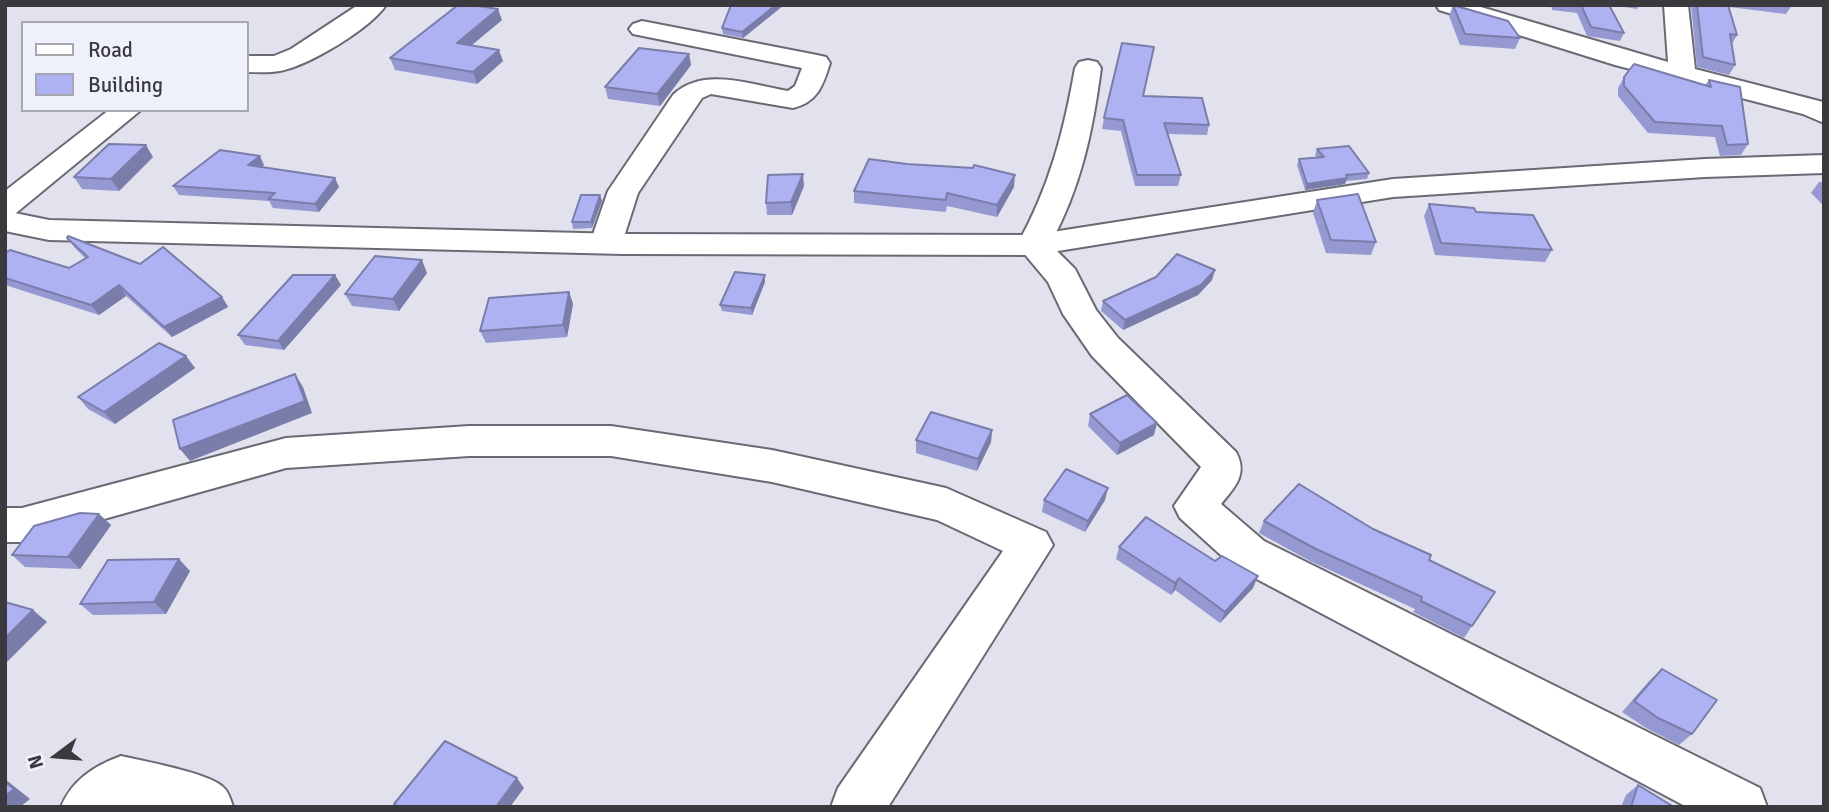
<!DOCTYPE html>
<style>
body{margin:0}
#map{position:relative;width:1829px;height:812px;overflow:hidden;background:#e1e2ed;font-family:Signika,sans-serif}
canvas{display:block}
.frame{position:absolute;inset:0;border:7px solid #3a3a3e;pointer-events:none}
.legend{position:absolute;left:21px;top:21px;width:228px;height:91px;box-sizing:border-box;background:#eef0fb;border:2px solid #a6a7af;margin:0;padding:9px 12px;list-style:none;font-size:21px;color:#3a3a3e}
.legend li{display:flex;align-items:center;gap:14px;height:35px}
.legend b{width:35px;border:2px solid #a6a7af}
.north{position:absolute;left:21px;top:721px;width:70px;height:70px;-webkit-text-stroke:5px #eef0fb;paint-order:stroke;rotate:254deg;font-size:19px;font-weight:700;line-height:28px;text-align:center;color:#3a3a3e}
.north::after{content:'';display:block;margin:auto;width:24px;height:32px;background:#3a3a3e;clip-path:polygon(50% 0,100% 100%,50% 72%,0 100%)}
</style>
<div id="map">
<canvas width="1829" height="812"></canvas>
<div class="frame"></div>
<ul class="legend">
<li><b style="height:9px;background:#fff"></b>Road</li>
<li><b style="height:19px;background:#aeb2f3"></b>Building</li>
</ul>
<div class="north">N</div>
</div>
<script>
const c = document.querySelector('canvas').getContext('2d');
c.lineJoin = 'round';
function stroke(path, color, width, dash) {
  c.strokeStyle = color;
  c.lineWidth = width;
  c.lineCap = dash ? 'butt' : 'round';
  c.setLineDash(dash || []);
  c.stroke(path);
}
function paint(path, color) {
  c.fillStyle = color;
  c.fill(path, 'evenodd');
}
const minor = new Path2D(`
 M 358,5 L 386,5 C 370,29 308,66 280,71 C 269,73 257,72 247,72 L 247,56 L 274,56 L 291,49 Z
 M 1436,5 L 1474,5 L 1668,62 L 1664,5 L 1688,5 L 1695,69 L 1823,102 L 1824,123 L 1803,114 L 1615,65 L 1439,10 Z
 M 642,21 L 817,55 L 826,57 L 830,63 C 823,85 818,102 793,108 L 711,94 L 702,98 L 638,193 L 622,243 L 618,250 L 606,253 L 594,250 L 590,243 L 608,191 L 673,95 C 703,66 751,85 788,91 L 795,86 L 802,68 L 633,34 L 629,29 L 633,24 Z
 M 1088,60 L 1097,62 L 1101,68 C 1093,130 1081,188 1050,244 L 1075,269 L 1096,310 L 1118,338 L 1236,452 C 1248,474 1235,487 1221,504 L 1264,541 L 1760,788 L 1767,807 L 1687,807 L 1234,567 L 1180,518 L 1174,506 L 1201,467 L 1092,356 L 1063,314 L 1048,282 L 1017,245 C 1049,189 1064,131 1075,68 L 1079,62 Z
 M 109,110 L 141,110 L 16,213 L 5,215 L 5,191 Z
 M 469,426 L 611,426 L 772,450 L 946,488 L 1046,532 L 1053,545 L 888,807 L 831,807 L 838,788 L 1003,551 L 937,520 L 772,482 L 611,456 L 469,456 L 286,468 L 22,542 L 5,542 L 5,508 L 22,508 L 286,438 Z
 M 121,756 C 143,761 209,773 223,787 C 228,791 231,800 233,807 L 61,807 C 72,780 94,766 121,756 Z`);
const tertiary = new Path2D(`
 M 1824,155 L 1824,173 L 1705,177 L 1393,197 L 1033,255 L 623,254 L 49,240 L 5,231 L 5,211 L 49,220 L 623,234 L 1033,235 L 1393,179 L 1705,159 Z`);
const wall = new Path2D(`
 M 731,5 L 784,5 L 743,38 L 723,34 L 722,28 Z
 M 1453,5 L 1520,38 L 1515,49 L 1460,45 L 1449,16 Z
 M 1551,5 L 1609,5 L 1624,33 L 1620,41 L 1587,36 L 1577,13 L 1552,10 Z
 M 1612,5 L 1640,5 L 1637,9 Z
 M 1691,5 L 1792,5 L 1786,14 L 1729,7 L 1737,35 L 1732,44 L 1735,65 L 1729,75 L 1697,67 Z
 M 502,20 L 472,45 L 503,61 L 477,84 L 395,70 L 390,58 Z
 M 689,54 L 691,65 L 660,106 L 608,99 L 605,87 Z
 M 1624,77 L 1705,85 L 1709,80 L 1748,144 L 1741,155 L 1720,156 L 1715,137 L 1648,133 L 1618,96 L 1618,88 Z
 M 1143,96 L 1209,125 L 1207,135 L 1168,134 L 1181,175 L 1178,186 L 1135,186 L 1121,131 L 1102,129 L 1104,118 Z
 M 1317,149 L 1369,173 L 1367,179 L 1346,181 L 1345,184 L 1305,190 L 1297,165 L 1299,159 L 1318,158 L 1315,155 Z
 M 153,157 L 119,191 L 82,189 L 74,177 Z
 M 264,165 L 261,167 L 339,187 L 319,212 L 273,208 L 269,201 L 179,195 L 173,186 Z
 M 1819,182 L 1824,182 L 1824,206 L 1811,193 Z
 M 804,186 L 792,215 L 767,215 L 766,203 Z
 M 1014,187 L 997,217 L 947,206 L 946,212 L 854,203 L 854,191 Z
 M 1317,200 L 1376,242 L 1371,255 L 1326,253 L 1313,213 Z
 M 602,201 L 592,228 L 573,229 L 572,222 Z
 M 1429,204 L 1552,250 L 1545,262 L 1435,255 L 1424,216 Z
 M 67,238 L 222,297 L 228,307 L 172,337 L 126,296 L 99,315 L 5,285 L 5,253 L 69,268 L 85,258 L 75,248 Z
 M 1215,270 L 1212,280 L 1198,295 L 1123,330 L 1101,311 L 1103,301 L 1156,277 Z
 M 427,273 L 399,311 L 352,306 L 345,294 Z
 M 335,275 L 341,285 L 284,350 L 245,345 L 238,335 Z
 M 765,282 L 752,315 L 722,311 L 720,305 Z
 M 569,292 L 573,304 L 567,337 L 486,343 L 480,331 Z
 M 186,356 L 195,368 L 115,424 L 88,409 L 78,397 Z
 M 1090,414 L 1154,435 L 1117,455 L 1088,426 Z
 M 992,430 L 991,442 L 977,471 L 916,453 L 916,440 Z
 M 1044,500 L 1105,500 L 1085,532 L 1042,512 Z
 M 99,514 L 111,525 L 80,569 L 25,567 L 12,555 Z
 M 1264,521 L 1373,529 L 1429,560 L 1472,626 L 1464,638 L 1413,612 L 1415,609 L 1310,561 L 1259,533 Z
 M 1119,547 L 1253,588 L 1220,623 L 1175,590 L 1171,595 L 1116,559 Z
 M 190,571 L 166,614 L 93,615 L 80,604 Z
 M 1662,669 L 1692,734 L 1679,745 L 1646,728 L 1622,712 L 1650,680 Z
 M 1638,785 L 1674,807 L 1621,807 L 1626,795 Z`);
const shadedWall = new Path2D(`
 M 776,5 L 784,5 L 743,38 L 742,32 Z
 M 498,9 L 502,20 L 461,54 L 457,43 Z
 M 499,50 L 503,61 L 477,84 L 473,72 Z
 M 689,54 L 691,65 L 660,106 L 657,94 Z
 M 146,145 L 153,157 L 119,191 L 111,179 Z
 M 260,156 L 264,165 L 253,174 L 248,165 Z
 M 803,174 L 804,186 L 792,215 L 791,202 Z
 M 1015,175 L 1014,187 L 997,217 L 997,205 Z
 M 335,178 L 339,187 L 319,212 L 315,204 Z
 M 1347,178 L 1345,184 L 1305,190 L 1307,184 Z
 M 600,195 L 602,201 L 592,228 L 591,222 Z
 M 422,260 L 427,273 L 399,311 L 393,299 Z
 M 1215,270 L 1212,280 L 1198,295 L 1123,330 L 1125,320 Z
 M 335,275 L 341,285 L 284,350 L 278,341 Z
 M 765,275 L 765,282 L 752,315 L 751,308 Z
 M 119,285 L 126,296 L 99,315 L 91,305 Z
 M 569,292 L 573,304 L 567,337 L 563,325 Z
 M 222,297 L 228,307 L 172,337 L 164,327 Z
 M 186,356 L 195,368 L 115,424 L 104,412 Z
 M 295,374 L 303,387 L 312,413 L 190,461 L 180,449 Z
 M 1157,423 L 1154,435 L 1117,455 L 1120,443 Z
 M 992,430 L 991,442 L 977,471 L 978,459 Z
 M 1108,488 L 1105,500 L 1085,532 L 1088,521 Z
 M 99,514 L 111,525 L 80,569 L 68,557 Z
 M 179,559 L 190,571 L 166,614 L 154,602 Z
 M 1258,576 L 1253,588 L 1220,623 L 1225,612 Z
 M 1179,578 L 1175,590 L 1171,595 L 1175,583 Z
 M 33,610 L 47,622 L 5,664 L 5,638 Z
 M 517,778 L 524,788 L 510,807 L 496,807 Z
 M 5,779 L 30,799 L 20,807 L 5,807 Z`);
const building = new Path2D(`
 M 458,5 L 472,5 L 498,9 L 457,43 L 499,50 L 473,72 L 390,58 Z
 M 731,5 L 776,5 L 742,32 L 722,28 Z
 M 1453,5 L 1508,21 L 1520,38 L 1465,34 Z
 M 1581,5 L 1609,5 L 1624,33 L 1591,27 Z
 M 1697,5 L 1728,5 L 1737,35 L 1730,34 L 1735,65 L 1703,57 Z
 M 1122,43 L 1154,47 L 1143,96 L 1202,98 L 1209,125 L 1164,123 L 1181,175 L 1137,175 L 1123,120 L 1104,118 Z
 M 639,48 L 689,54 L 657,94 L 605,87 Z
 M 1634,64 L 1711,87 L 1709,80 L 1740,87 L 1748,144 L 1727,145 L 1722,126 L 1655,122 L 1624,86 L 1624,77 Z
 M 109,144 L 146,145 L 111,179 L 74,177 Z
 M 1349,146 L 1369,173 L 1346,175 L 1347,178 L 1307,184 L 1299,159 L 1324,157 L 1317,149 Z
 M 220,150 L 260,156 L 248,165 L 335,178 L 315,204 L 268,199 L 275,193 L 173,186 Z
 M 869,159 L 907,164 L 973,168 L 974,165 L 1015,175 L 997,205 L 947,193 L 946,200 L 854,191 Z
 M 803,174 L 791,202 L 766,203 L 768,175 Z
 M 1358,194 L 1376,242 L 1331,240 L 1317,200 Z
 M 581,195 L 600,195 L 591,222 L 572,222 Z
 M 1429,204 L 1474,208 L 1476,212 L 1533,215 L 1552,250 L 1441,243 Z
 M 68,236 L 140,264 L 163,247 L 222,297 L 164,327 L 119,285 L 91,305 L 5,278 L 5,253 L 10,250 L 69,268 L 88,257 L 67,238 Z
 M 1177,254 L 1215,270 L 1201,285 L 1125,320 L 1103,301 L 1156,277 Z
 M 375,256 L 422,260 L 393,299 L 345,294 Z
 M 735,272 L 765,275 L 751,308 L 720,305 Z
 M 293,275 L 335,275 L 278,341 L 238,335 Z
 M 569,292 L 563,325 L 480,331 L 489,298 Z
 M 159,343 L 186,356 L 104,412 L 78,397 Z
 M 295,374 L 305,401 L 180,449 L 173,420 Z
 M 1127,395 L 1157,423 L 1120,443 L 1090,414 Z
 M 931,412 L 992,430 L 978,459 L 916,440 Z
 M 1066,469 L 1108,488 L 1088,521 L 1044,500 Z
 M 1299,484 L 1373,529 L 1431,555 L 1429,560 L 1495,592 L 1472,626 L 1421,601 L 1422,597 L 1316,549 L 1264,521 Z
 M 80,513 L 99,514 L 68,557 L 12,555 L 34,526 Z
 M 1146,517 L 1215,561 L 1222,556 L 1258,576 L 1225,612 L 1179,578 L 1175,583 L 1119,547 Z
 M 179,559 L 154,602 L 80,604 L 108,560 Z
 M 5,602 L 33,610 L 5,638 Z
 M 1662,669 L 1717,700 L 1692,734 L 1658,718 L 1634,701 Z
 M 445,741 L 517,778 L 496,807 L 399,807 L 394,804 Z
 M 5,782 L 14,789 L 5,796 Z
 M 1638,785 L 1674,807 L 1631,807 Z`);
stroke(minor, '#696a73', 4);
stroke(tertiary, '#696a73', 4);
paint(minor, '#fff');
paint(tertiary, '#fff');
paint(wall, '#9699d1');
paint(shadedWall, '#7a7daa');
paint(building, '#aeb2f3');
stroke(building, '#7a7daa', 2);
</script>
